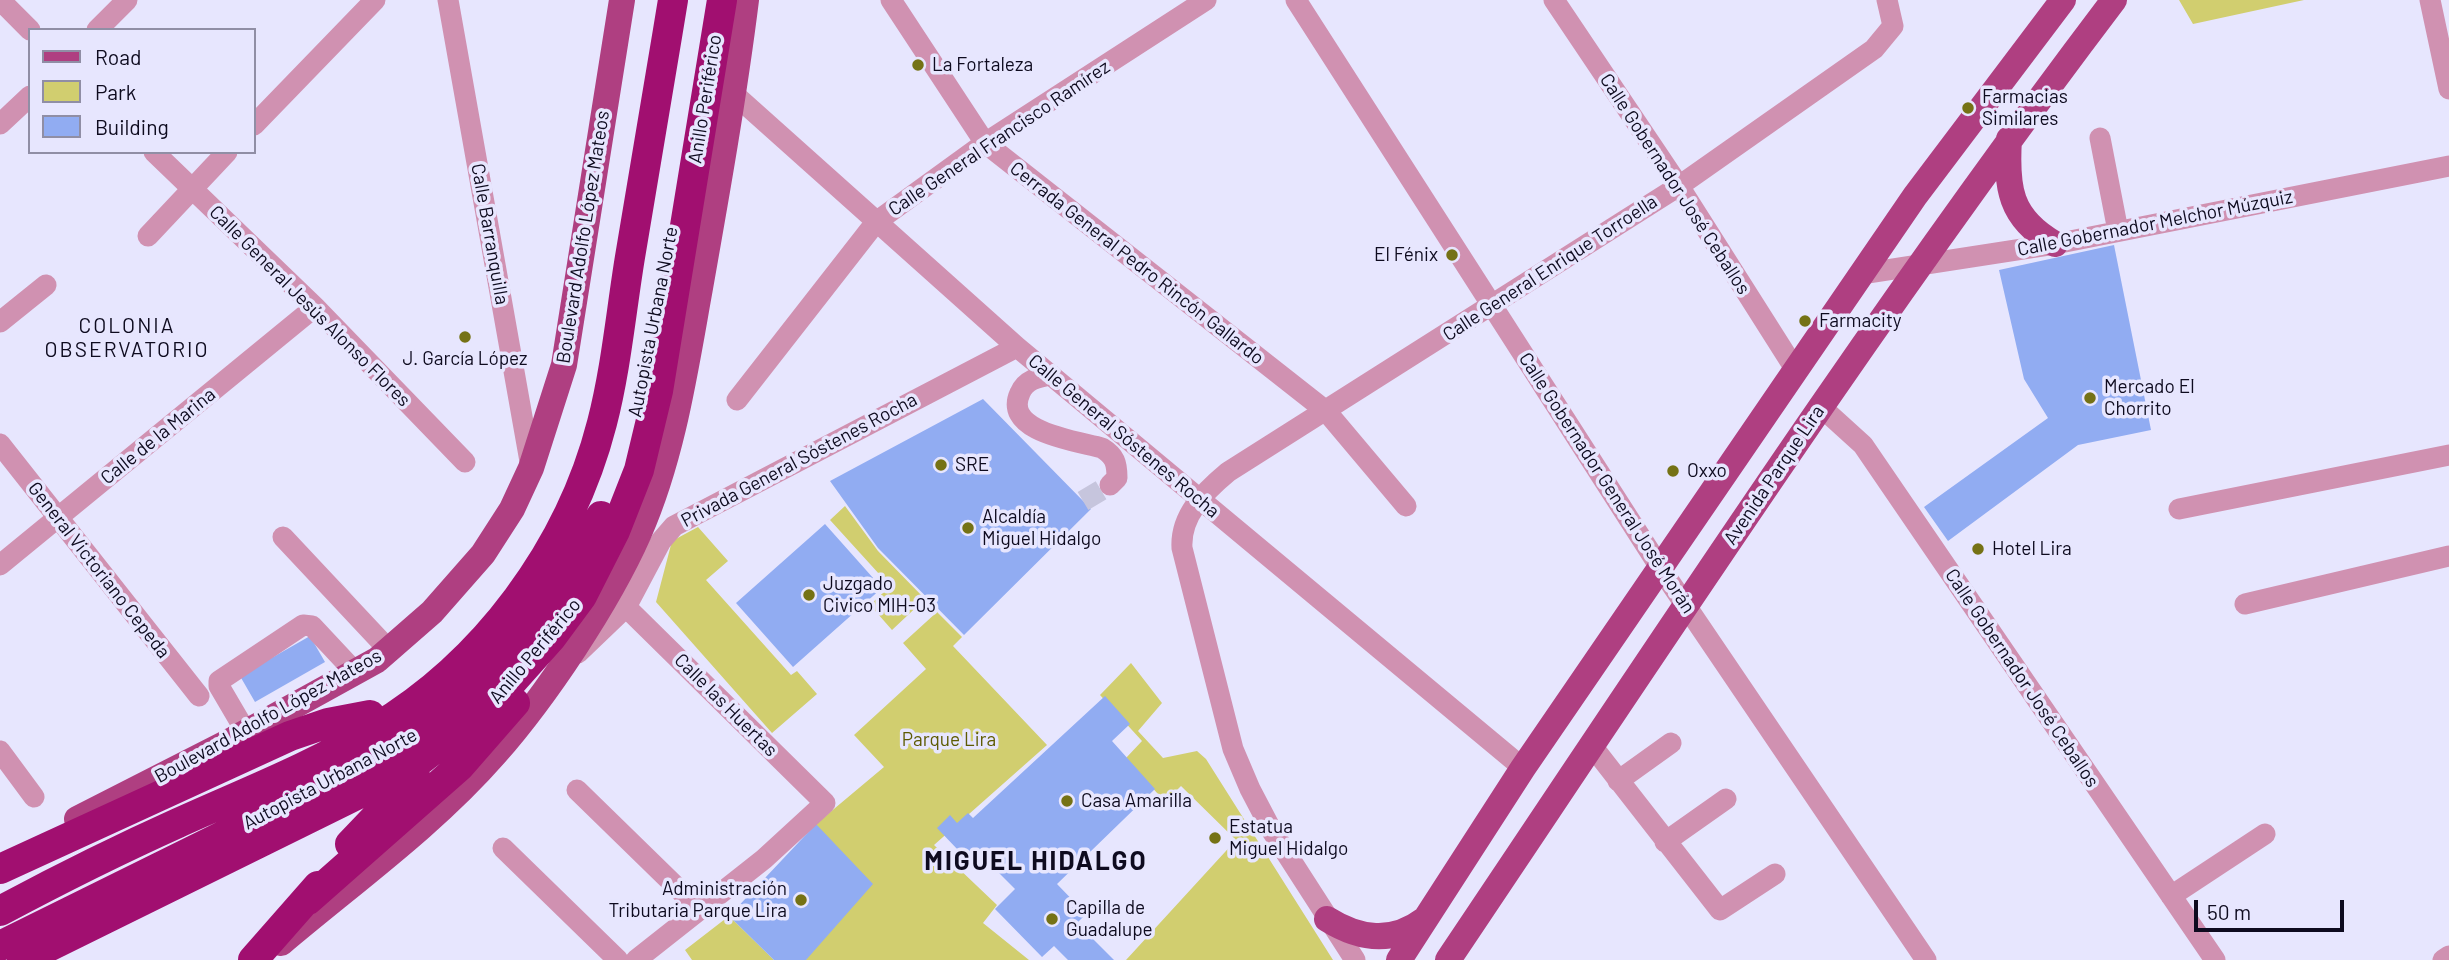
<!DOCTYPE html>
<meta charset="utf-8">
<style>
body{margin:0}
#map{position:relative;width:2449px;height:960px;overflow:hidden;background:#e7e6fe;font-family:Barlow,sans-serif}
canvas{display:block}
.legend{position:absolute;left:28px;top:28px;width:228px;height:126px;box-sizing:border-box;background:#e7e6fe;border:2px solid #908ea5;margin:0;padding:9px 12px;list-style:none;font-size:21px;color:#0e0b1f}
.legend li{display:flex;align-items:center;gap:14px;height:35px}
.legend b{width:35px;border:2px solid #908ea5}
.scale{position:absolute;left:2194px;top:900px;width:150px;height:32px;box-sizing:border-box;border:4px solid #0e0b1f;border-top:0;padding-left:9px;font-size:21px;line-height:24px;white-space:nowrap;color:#0e0b1f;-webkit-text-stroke:5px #e7e6fe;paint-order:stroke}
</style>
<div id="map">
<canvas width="2449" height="960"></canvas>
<ul class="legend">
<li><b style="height:9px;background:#af3f81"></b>Road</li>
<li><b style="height:19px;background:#d1ce6f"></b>Park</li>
<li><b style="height:19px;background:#91acf2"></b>Building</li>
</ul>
<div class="scale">50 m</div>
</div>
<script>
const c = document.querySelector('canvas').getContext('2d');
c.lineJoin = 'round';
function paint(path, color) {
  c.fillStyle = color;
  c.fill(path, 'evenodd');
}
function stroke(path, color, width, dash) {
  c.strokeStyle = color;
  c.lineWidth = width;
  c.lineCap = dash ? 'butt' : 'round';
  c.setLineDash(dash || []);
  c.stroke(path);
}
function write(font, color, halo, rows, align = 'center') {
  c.font = font + ' Barlow,sans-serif';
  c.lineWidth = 7;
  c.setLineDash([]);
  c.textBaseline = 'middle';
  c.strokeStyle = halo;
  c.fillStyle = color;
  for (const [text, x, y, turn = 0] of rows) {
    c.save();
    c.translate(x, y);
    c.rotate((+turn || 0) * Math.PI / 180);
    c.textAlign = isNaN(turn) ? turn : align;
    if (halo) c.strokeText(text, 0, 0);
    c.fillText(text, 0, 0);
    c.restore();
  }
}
const green = new Path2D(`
 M 2179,0 L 2304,0 L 2193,24 Z
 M 845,506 L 878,551 L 925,599 L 892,630 L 870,605 L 890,586 L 830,520 Z
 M 698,527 L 728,561 L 706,580 L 791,675 L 797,671 L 817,694 L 772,733 L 656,602 L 672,541 Z
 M 937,612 L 962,637 L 953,646 L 1047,745 L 934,845 L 997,905 L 983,923 L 1029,960 L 806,960 L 816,824 L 884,767 L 854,735 L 926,669 L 903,643 Z
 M 1131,663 L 1162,703 L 1138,731 L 1163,758 L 1197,751 L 1206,759 L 1333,960 L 1126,960 L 1236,840 L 1181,786 L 1165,802 L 1126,758 L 1142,741 L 1100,695 Z
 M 729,916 L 774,960 L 692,960 L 685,950 Z`);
const building = new Path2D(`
 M 2114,245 L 2151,430 L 2078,445 L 1948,541 L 1924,507 L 2048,418 L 2024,379 L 1999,270 Z
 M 983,399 L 1091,509 L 964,635 L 878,548 L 830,481 Z
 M 825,524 L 882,588 L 793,667 L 736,603 Z
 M 310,636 L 325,662 L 255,702 L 240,676 Z
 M 1105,696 L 1130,724 L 1112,741 L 1155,789 L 1057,884 L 1086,914 L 1077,923 L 1114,960 L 1068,960 L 1054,946 L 1042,957 L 995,909 L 1015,889 L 990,864 L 980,873 L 937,828 L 950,815 L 957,823 L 968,813 L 973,818 Z
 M 816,824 L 873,884 L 806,960 L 774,960 L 729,916 Z`);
const minorTunnel = new Path2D(`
 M 1083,501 L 1110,485`);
const minor = new Path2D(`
 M 0,0 L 30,30
 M 448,0 L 531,467
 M 891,0 L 985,143 L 1326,411 L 1406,506
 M 1296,0 L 1661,569 L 1926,960
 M 1554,0 L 1679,186 L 1795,369
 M 2430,0 L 2449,89
 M 97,30 L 127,0
 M 734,94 L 1017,347 L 1523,768
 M 0,124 L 30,96
 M 254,125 L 375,0
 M 2100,138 L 2118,231
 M 154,152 L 315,307 L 465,462
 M 148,236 L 227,152
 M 1861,274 L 2055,244 L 2449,166
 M 0,322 L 46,285
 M 1051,375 C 1038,377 1025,380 1020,393 C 1002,432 1077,441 1102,448 C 1115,456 1117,463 1117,478 L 1110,485
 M 737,400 L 876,222 L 985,143 L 1206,0
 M 1820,406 L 1863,445 L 2215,960
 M 0,444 L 199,696
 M 2179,509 L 2449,455
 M 283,537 L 388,649
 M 0,565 L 315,307
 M 2245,604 L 2449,556
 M 626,607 L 825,803 L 764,859 L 636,960
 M 578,653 L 626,607 L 661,541 L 674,526 L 1017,347
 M 246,732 L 219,686 L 219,681 L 303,625 L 312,626 L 355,672
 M 1592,746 L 1720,910 L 1775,874
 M 0,751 L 34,797
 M 1618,781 L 1671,743
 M 577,790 L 700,910
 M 1665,842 L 1726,799
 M 503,848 L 618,960
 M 2171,896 L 2265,834
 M 1355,960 L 1272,831 L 1250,789 L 1233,749 L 1182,548 C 1180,516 1204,492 1228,472 L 1679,186 L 1874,49 L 1893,26 L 1887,0
 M 2443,960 L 2449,956`);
const major = new Path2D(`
 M 2009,139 C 2006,187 2009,218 2055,244
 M 77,819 L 234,739 L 377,660 L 432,612 L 483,554 L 512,509 L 531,468 L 564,365 L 622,0
 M 1327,919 C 1359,939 1392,944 1424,920
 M 281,943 C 353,882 433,825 495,754 C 546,696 608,603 639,533 C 673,455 685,371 700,288 C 717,192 734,96 746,0
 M 1399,960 L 1523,768 L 1915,196 L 2063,0
 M 1448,960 C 1665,637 1878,311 2114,0`);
const highway = new Path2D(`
 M 350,844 L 415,776
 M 0,869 L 290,736 L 328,723 L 370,715
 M 308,900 L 460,766 L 515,703
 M 0,911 C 58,880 118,850 178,823 C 244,793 312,767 374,729 C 485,663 570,548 602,423 C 616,369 621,312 630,257 C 644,172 659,86 673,0
 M 0,946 C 82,905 165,865 247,824 C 331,783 415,743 484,678 C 533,632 569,574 601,516
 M 22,960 L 409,769 L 494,702 L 551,638 L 582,596 L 615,531 L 639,470 L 658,391 L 722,0
 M 253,960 L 318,886`);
const markers = [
 [918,65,7,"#757215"],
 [1968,108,7,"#757215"],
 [1452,255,7,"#757215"],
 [1805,321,7,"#757215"],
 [465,337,7,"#757215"],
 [2090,398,7,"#757215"],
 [941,465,7,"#757215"],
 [1673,471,7,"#757215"],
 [968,528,7,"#757215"],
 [1978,549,7,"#757215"],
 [809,595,7,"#757215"],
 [1067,801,7,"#757215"],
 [1215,838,7,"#757215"],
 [801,900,7,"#757215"],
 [1052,919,7,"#757215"]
];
const poiNames = [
 ["La Fortaleza",932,65],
 ["Farmacias",1982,97],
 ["Similares",1982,119],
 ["El Fénix",1438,255,"right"],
 ["Farmacity",1819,321],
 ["J. García López",465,359,"center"],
 ["Mercado El",2104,387],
 ["Chorrito",2104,409],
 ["SRE",955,465],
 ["Oxxo",1687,471],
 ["Alcaldía",982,517],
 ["Miguel Hidalgo",982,539],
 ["Hotel Lira",1992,549],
 ["Juzgado",823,584],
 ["Civico MIH-03",823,606],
 ["Casa Amarilla",1081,801],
 ["Estatua",1229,827],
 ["Miguel Hidalgo",1229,849],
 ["Administración",787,889,"right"],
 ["Tributaria Parque Lira",787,911,"right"],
 ["Capilla de",1066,908],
 ["Guadalupe",1066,930]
];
const streetNames = [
 ["Anillo Periférico",705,99,-81],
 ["Calle General Francisco Ramírez",999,138,-34],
 ["Calle Gobernador José Ceballos",1675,184,57],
 ["Calle Gobernador Melchor Múzquiz",2155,223,-11],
 ["Calle Barranquilla",490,234,80],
 ["Boulevard Adolfo López Mateos",583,237,-81],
 ["Cerrada General Pedro Rincón Gallardo",1137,263,38],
 ["Calle General Enrique Torroella",1550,268,-33],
 ["Calle General Jesús Alonso Flores",310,306,45],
 ["Autopista Urbana Norte",653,322,-79],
 ["Calle de la Marina",158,436,-39],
 ["Calle General Sóstenes Rocha",1124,436,40],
 ["Privada General Sóstenes Rocha",799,460,-28],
 ["Avenida Parque Lira",1774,475,-56],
 ["Calle Gobernador General José Morán",1607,483,57],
 ["General Victoriano Cepeda",99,570,52],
 ["Anillo Periférico",535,651,-50],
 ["Calle Gobernador José Ceballos",2022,678,56],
 ["Calle las Huertas",726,705,45],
 ["Boulevard Adolfo López Mateos",268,716,-29],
 ["Autopista Urbana Norte",330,779,-28]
];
const parkNames = [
 ["Parque Lira",949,740]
];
const neighbourhoodNames = [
 ["COLONIA",127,326],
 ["OBSERVATORIO",127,350]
];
const districtNames = [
 ["MIGUEL HIDALGO",1036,861]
];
paint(green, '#d1ce6f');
paint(building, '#91acf2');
stroke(minorTunnel, '#c6c5dd', 21, [21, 10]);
stroke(minor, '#d091b1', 21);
stroke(major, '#af3f81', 26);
stroke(highway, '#a10f70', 30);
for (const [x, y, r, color] of markers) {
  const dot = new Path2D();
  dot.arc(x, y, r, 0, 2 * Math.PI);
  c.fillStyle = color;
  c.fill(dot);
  stroke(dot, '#e7e6fe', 2.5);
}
write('19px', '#0e0b1f', '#e7e6fe', poiNames, 'left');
write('19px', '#0e0b1f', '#e7e6fe', streetNames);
write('19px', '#5e5b03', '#e7e6fe', parkNames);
c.letterSpacing = '2px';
write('21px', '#0e0b1f', '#e7e6fe', neighbourhoodNames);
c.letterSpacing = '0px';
c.letterSpacing = '2px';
write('bold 26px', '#0e0b1f', '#e7e6fe', districtNames);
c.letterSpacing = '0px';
</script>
